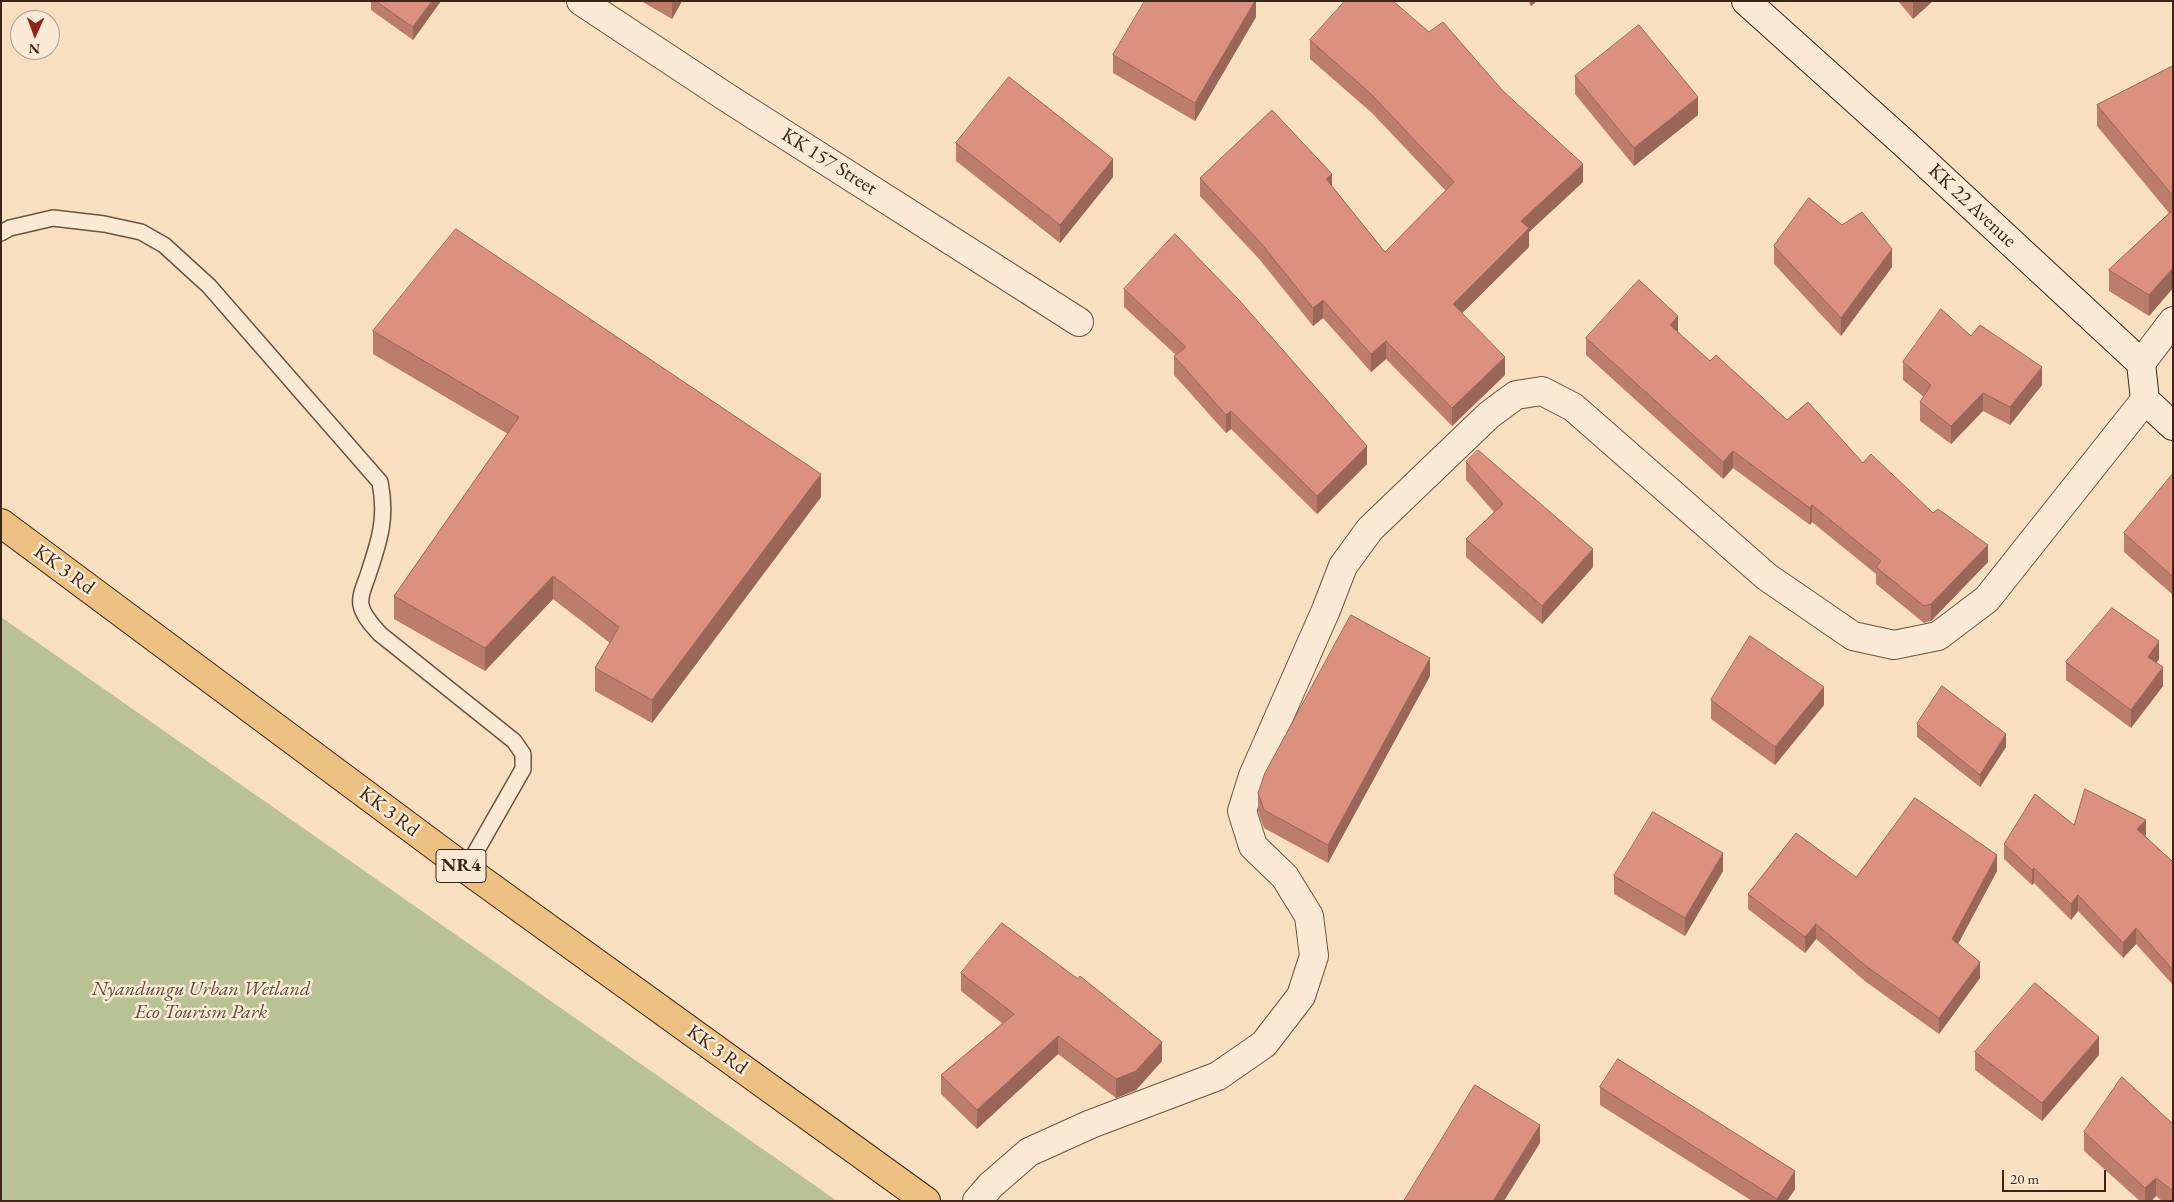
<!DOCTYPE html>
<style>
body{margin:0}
#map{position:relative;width:2174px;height:1202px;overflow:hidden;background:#f7dfbf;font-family:"EB Garamond",serif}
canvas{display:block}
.frame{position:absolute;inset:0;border:2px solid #3b2617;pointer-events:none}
.north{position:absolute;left:10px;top:10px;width:50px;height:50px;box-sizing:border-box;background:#faead5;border:1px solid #ae9c89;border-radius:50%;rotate:182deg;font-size:14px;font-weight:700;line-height:20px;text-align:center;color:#3b2617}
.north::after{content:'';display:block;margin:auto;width:18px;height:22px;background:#8f2418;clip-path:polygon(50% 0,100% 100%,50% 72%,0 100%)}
.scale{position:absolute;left:2002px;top:1170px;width:104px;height:22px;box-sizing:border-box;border:2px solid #3b2617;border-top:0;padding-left:6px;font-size:15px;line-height:18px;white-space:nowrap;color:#3b2617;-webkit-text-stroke:4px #faead5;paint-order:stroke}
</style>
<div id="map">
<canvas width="2174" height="1202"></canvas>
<div class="frame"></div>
<div class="north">N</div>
<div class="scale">20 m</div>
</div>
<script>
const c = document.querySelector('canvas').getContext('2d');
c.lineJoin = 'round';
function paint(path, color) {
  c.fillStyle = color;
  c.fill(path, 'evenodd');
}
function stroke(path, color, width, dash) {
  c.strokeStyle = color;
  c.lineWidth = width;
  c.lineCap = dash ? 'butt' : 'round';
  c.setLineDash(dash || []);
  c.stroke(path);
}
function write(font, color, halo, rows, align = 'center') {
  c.font = font + ' "EB Garamond",serif';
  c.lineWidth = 5;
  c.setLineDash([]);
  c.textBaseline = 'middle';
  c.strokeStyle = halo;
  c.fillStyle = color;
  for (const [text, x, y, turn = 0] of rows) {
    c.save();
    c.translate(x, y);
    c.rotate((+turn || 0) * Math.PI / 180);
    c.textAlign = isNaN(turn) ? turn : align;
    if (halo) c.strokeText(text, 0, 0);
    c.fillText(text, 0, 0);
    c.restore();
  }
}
const green = new Path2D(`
 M 1,617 L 837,1201 L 1,1201 Z`);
const lane = new Path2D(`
 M 1,233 L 10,228 L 53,218 L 104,224 L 141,232 L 164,245 L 209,286 L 380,482 C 387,517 380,539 369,572 C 366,583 359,594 361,605 C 363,616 373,626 380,634 L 514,741 L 523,754 L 523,769 L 466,869`);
const street = new Path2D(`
 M 581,1 L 726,97 L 1079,322
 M 2141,363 L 2173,321
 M 977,1201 L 991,1185 L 1029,1152 L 1091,1124 L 1218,1076 L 1264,1044 L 1301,996 L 1314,956 L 1309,916 L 1285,877 L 1253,846 L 1242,811 L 1253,776 L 1326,610 L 1343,566 L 1370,529 L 1489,415 L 1516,395 L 1542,391 L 1573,407 L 1767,577 L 1853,636 L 1894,645 L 1938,636 L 1987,599 L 2145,400`);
const secondary = new Path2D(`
 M 1746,1 L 1905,144 L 2141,363 L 2145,400 L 2173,426`);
const highway = new Path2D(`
 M 1,523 L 466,869 L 926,1201`);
const wall = new Path2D(`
 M 371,1 L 441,1 L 413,40 L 371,10 Z
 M 641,1 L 682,1 L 672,19 Z
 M 1256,1 L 1256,17 L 1195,121 L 1113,73 L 1113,55 Z
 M 1528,1 L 1537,1 L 1531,6 Z
 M 1898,1 L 1933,1 L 1913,19 Z
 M 1310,40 L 1583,182 L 1529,232 L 1529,247 L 1462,313 L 1505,375 L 1452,426 L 1386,359 L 1371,372 L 1323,318 L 1313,326 L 1260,260 L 1200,196 L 1200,178 L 1332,186 L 1385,252 L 1446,191 L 1372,113 L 1310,59 Z
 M 2173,66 L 2173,288 L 2149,316 L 2109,291 L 2109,270 L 2169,213 L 2097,126 L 2097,105 Z
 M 1575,76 L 1698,115 L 1634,166 L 1575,94 Z
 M 956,143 L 1113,177 L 1060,243 L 956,161 Z
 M 1774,246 L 1892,267 L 1841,336 L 1774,264 Z
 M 1124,289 L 1367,464 L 1317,514 L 1231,429 L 1226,433 L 1174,375 L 1174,356 L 1176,355 L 1124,307 Z
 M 373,331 L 821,497 L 652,723 L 595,691 L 595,668 L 610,643 L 553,599 L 485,671 L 394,619 L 394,596 L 508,434 L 373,354 Z
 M 1678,332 L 1710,361 L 1787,420 L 1863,463 L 1933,513 L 1988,562 L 1931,621 L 1924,623 L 1876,584 L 1876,574 L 1812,522 L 1810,525 L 1733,468 L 1723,479 L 1586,355 L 1586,338 Z
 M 1971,336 L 2042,385 L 2010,425 L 1983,411 L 1951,444 L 1920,421 L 1920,402 L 1924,397 L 1903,380 L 1903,362 Z
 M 1466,462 L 1593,567 L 1542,624 L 1466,557 L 1466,539 L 1494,512 L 1466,480 Z
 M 2173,476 L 2173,595 L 2124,552 L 2124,533 Z
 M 2159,659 L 2156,663 L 2163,686 L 2131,728 L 2066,680 L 2066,662 Z
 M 1430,676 L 1328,863 L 1264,828 L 1258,811 L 1258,793 Z
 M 1711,700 L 1824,705 L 1775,765 L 1711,719 Z
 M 1917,724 L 2006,747 L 1980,787 L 1917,737 Z
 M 2074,825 L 2146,835 L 2145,836 L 2173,862 L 2173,985 L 2136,944 L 2123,958 L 2078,911 L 2071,920 L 2034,883 L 2032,885 L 2004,859 L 2004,844 Z
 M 1723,871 L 1685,936 L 1614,894 L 1614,876 Z
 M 1997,871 L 1958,944 L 1980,978 L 1939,1034 L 1866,982 L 1816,939 L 1805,953 L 1748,909 L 1748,894 L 1856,877 Z
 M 961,973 L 1162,1061 L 1136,1090 L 1116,1098 L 1058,1054 L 977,1129 L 941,1094 L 941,1075 L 1003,1024 L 961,991 Z
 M 1975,1052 L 2099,1055 L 2042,1121 L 1975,1070 Z
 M 1600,1087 L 1795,1189 L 1787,1201 L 1752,1201 L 1600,1105 Z
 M 2173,1124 L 2173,1201 L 2162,1201 L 2156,1196 L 2151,1201 L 2140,1201 L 2084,1151 L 2084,1132 Z`);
const shadedWall = new Path2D(`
 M 432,1 L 441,1 L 413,40 L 413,27 Z
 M 672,1 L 682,1 L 672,19 Z
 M 1255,1 L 1256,1 L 1256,17 L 1195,121 L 1195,103 Z
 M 1531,1 L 1537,1 L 1531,6 Z
 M 1913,1 L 1933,1 L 1913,19 Z
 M 1698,97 L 1698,115 L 1634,166 L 1634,148 Z
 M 1113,159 L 1113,177 L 1060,243 L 1060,225 Z
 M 1583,164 L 1583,182 L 1529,232 L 1529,247 L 1453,322 L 1453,304 L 1521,221 Z
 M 1332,174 L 1332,192 L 1326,179 Z
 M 1892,249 L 1892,267 L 1841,336 L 1841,318 Z
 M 2173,268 L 2173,288 L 2149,316 L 2149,295 Z
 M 1323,300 L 1323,318 L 1313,326 L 1313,308 Z
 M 1678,316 L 1678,333 L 1670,325 Z
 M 1386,341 L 1386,359 L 1371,372 L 1371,354 Z
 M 1505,357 L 1505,375 L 1452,426 L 1452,408 Z
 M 2042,367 L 2042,385 L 2010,425 L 2010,407 Z
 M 1983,393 L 1983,411 L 1951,444 L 1951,426 Z
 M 1231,411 L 1231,429 L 1226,433 L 1226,415 Z
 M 1367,446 L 1367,464 L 1317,514 L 1317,496 Z
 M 1733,451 L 1733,468 L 1723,479 L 1723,462 Z
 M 821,474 L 821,497 L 652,723 L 652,700 Z
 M 1812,505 L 1812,522 L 1810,525 L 1810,508 Z
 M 1988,545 L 1988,562 L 1931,621 L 1931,604 Z
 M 1593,549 L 1593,567 L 1542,624 L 1542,606 Z
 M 553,576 L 553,599 L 485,671 L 485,648 Z
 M 2159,641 L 2159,659 L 2148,675 L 2148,657 Z
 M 1430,658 L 1430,676 L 1328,863 L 1328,845 Z
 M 2163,667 L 2163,686 L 2131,728 L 2131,710 Z
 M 1824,687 L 1824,705 L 1775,765 L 1775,747 Z
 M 2006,734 L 2006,747 L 1980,787 L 1980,775 Z
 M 2146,820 L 2146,835 L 2137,844 L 2137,829 Z
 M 1723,853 L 1723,871 L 1685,936 L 1685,918 Z
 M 1997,855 L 1997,871 L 1952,955 L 1952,939 Z
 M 2034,868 L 2034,883 L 2032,885 L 2032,870 Z
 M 2078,895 L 2078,911 L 2071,920 L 2071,904 Z
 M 1816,924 L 1816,939 L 1805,953 L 1805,937 Z
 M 2136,928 L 2136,944 L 2123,958 L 2123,943 Z
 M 1980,962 L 1980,978 L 1939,1034 L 1939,1018 Z
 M 1058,1036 L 1058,1054 L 977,1129 L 977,1110 Z
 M 2099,1037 L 2099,1055 L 2042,1121 L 2042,1103 Z
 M 1162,1042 L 1162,1061 L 1136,1090 L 1116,1098 L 1116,1079 Z
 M 1540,1125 L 1540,1143 L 1504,1201 L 1493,1201 Z
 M 1795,1171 L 1795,1189 L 1787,1201 L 1777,1201 L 1777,1199 Z
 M 2156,1178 L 2156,1196 L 2151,1201 L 2145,1201 L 2145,1188 Z`);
const building = new Path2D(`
 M 376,1 L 432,1 L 413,27 Z
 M 1145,1 L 1255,1 L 1195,103 L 1113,55 Z
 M 1345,1 L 1393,1 L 1429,32 L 1443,22 L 1503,91 L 1583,164 L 1521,221 L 1529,228 L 1453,304 L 1505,357 L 1452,408 L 1386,341 L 1371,354 L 1323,300 L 1313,308 L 1260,242 L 1200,178 L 1272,110 L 1332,174 L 1326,179 L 1385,252 L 1454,182 L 1372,95 L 1310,40 Z
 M 1639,25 L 1698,97 L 1634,148 L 1575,76 Z
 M 2173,66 L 2173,196 L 2097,105 Z
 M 1009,77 L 1113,159 L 1060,225 L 956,143 Z
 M 1809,198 L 1842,225 L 1862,212 L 1892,249 L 1841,318 L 1774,246 Z
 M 2173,210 L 2173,268 L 2149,295 L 2109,270 Z
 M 456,229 L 821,474 L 652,700 L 595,668 L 619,627 L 553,576 L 485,648 L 394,596 L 519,417 L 373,331 Z
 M 1175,234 L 1239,300 L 1367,446 L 1317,496 L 1231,411 L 1226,415 L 1174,356 L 1186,347 L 1124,289 Z
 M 1639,280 L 1678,316 L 1670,325 L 1710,361 L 1716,355 L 1787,420 L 1808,402 L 1863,463 L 1871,454 L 1933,513 L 1938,509 L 1988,545 L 1931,604 L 1924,606 L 1876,567 L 1881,561 L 1812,505 L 1810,508 L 1733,451 L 1723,462 L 1586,338 Z
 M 1941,309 L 1971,336 L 1980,325 L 2042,367 L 2010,407 L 1983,393 L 1951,426 L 1920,402 L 1931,385 L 1903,362 Z
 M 1478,450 L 1593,549 L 1542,606 L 1466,539 L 1503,504 L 1466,462 Z
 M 2172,475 L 2173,476 L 2173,577 L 2124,533 Z
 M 2112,608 L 2159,641 L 2148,657 L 2163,667 L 2131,710 L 2066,662 Z
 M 1351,615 L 1430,658 L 1328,845 L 1264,810 L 1258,793 L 1265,773 Z
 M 1750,636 L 1824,687 L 1775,747 L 1711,700 Z
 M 1942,686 L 2006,734 L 1980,775 L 1917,724 Z
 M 2085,789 L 2146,820 L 2137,829 L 2173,862 L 2173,970 L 2136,928 L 2123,943 L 2078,895 L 2071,904 L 2034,868 L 2032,870 L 2004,844 L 2035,794 L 2074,825 Z
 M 1915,798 L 1997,855 L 1952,939 L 1980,962 L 1939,1018 L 1866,966 L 1816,924 L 1805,937 L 1748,894 L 1796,833 L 1856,877 Z
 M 1653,812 L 1723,853 L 1685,918 L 1614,876 Z
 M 1002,923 L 1078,979 L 1080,976 L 1162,1042 L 1136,1071 L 1116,1079 L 1058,1036 L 977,1110 L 941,1075 L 1014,1014 L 961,973 Z
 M 2035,983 L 2099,1037 L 2042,1103 L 1975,1052 Z
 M 1618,1059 L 1795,1171 L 1777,1199 L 1600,1087 Z
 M 2122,1077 L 2173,1124 L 2173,1191 L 2156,1178 L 2145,1188 L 2084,1132 Z
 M 1475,1085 L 1540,1125 L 1493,1201 L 1404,1201 Z`);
const shields = [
 [461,866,50]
];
const shieldNames = [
 ["NR4",461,866]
];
const streetNames = [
 ["KK 157 Street",829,162,32],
 ["KK 22 Avenue",1972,206,43],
 ["KK 3 Rd",64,570,36],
 ["KK 3 Rd",389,812,37],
 ["KK 3 Rd",717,1050,36]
];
const parkNames = [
 ["Nyandungu Urban Wetland",201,990],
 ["Eco Tourism Park",201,1013]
];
paint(green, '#b9c295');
stroke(lane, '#6a5441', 18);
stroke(street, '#6a5441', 30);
stroke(secondary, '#3b2617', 30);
stroke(highway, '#3b2617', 30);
stroke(lane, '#faead5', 15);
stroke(street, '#faead5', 28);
stroke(secondary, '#faead5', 28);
stroke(highway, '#ecc080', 28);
paint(wall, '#bc7d6c');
paint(shadedWall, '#996658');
paint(building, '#db917d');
stroke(building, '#996658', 1);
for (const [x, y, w] of shields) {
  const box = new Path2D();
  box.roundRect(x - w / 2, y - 16.5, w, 33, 4);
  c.fillStyle = '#faead5';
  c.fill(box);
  stroke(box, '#3b2617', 1);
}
write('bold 19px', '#3b2617', null, shieldNames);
write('20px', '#3b2617', '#faead5', streetNames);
write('italic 20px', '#5a4d36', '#faead5', parkNames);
</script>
